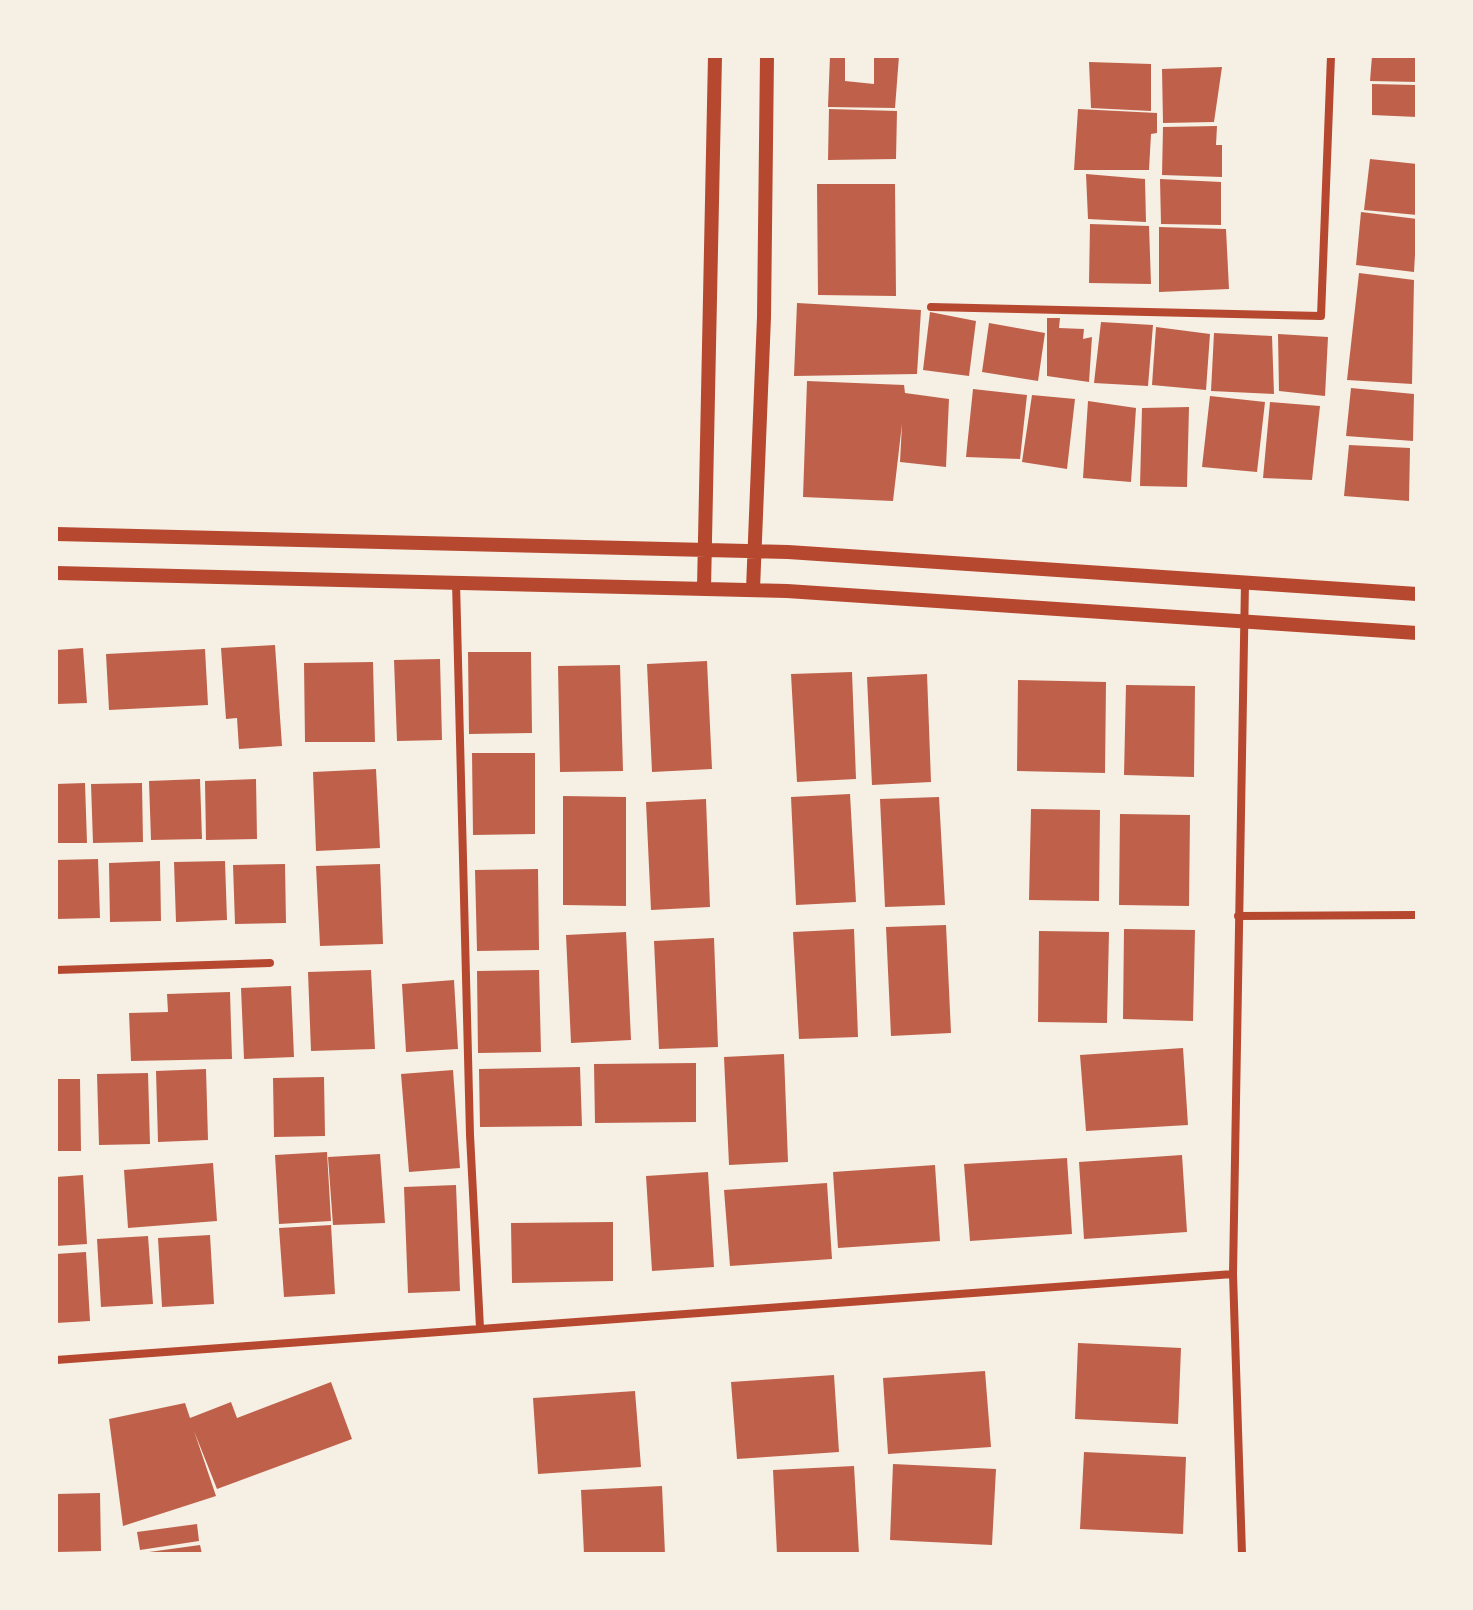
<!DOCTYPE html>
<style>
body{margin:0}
#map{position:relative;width:1473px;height:1610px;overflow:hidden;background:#f6efe4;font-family:Inter,sans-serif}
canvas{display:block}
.frame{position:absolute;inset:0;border:58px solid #f6efe4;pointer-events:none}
</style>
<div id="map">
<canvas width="1473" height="1610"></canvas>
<div class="frame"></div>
</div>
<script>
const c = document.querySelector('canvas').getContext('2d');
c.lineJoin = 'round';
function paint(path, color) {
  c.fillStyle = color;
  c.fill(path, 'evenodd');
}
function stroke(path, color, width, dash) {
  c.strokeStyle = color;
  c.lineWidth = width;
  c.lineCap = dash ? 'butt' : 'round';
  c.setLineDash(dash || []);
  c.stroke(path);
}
const building = new Path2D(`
 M 830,56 L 845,56 L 845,81 L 874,84 L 874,56 L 899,56 L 895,108 L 828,107 Z
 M 1372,56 L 1417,56 L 1417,82 L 1370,81 Z
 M 1089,62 L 1151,64 L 1151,111 L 1091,108 Z
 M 1222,67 L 1214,122 L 1163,123 L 1162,69 Z
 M 1372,84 L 1417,85 L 1417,117 L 1372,115 Z
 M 829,109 L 897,111 L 896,159 L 828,160 Z
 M 1078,109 L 1157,113 L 1157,133 L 1151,134 L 1149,170 L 1074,170 Z
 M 1217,126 L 1216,145 L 1222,145 L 1222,177 L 1162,175 L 1163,127 Z
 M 1370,159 L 1417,164 L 1417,215 L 1364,210 Z
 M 1086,174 L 1145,179 L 1146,222 L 1088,219 Z
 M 1160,179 L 1221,182 L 1221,225 L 1161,224 Z
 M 817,184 L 895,184 L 896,296 L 818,295 Z
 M 1361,212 L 1417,219 L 1414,272 L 1356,265 Z
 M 1090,224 L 1149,226 L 1151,284 L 1089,283 Z
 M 1159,227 L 1226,229 L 1229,289 L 1159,292 Z
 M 1359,273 L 1414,280 L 1412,384 L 1347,380 Z
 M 797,303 L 921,310 L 917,374 L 794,376 Z
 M 930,312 L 976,321 L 969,376 L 923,370 Z
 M 1047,318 L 1060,318 L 1059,328 L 1084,329 L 1083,339 L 1092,337 L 1089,382 L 1047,376 Z
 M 1101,322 L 1153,325 L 1148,386 L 1094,383 Z
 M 989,323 L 1045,333 L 1038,381 L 982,372 Z
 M 1156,327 L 1210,334 L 1206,390 L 1152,385 Z
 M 1214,333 L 1272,336 L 1274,394 L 1211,391 Z
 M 1278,334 L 1328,337 L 1325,396 L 1279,391 Z
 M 807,381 L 904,385 L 905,393 L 949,399 L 946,467 L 900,462 L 902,424 L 893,501 L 803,497 Z
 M 1351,388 L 1414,394 L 1413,441 L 1346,436 Z
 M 973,389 L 1027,395 L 1020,459 L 966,457 Z
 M 1032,395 L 1075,399 L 1067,469 L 1022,462 Z
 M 1210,396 L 1265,402 L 1257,472 L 1202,467 Z
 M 1088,401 L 1136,408 L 1131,482 L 1083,478 Z
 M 1270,402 L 1320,406 L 1312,480 L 1263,478 Z
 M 1189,407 L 1187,487 L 1140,486 L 1142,408 Z
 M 1349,445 L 1410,448 L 1409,501 L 1344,496 Z
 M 275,645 L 282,746 L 239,749 L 237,718 L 226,719 L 221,648 Z
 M 83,648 L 87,703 L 56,704 L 56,650 Z
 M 205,649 L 208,705 L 109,710 L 106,654 Z
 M 468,652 L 531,652 L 532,733 L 469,734 Z
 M 440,659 L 442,740 L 397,741 L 394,660 Z
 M 707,661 L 712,769 L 652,772 L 647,664 Z
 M 373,662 L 375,742 L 305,742 L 304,663 Z
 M 620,665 L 623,771 L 560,772 L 558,666 Z
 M 852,672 L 856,779 L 797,782 L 791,674 Z
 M 927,674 L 931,782 L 872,785 L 867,677 Z
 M 1018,680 L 1106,682 L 1105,773 L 1017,771 Z
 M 1126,685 L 1195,686 L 1194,777 L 1124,775 Z
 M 472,753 L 535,753 L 535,834 L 473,835 Z
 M 376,769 L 380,848 L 316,851 L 313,772 Z
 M 200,779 L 202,839 L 151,840 L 149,781 Z
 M 256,779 L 257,839 L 206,840 L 205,781 Z
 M 85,783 L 87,843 L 56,843 L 56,784 Z
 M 142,783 L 143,842 L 93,843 L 91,784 Z
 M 850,794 L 856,902 L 796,905 L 791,797 Z
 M 563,796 L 626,797 L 626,906 L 563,905 Z
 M 939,797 L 945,905 L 885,907 L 880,799 Z
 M 706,799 L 710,907 L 651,910 L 646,802 Z
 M 1031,809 L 1100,810 L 1099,901 L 1029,900 Z
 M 1120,814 L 1190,815 L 1189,906 L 1119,905 Z
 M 98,859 L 100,918 L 56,919 L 56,860 Z
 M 160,861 L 161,921 L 110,922 L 109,863 Z
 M 225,861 L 227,920 L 176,922 L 174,862 Z
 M 285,864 L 286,923 L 235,924 L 233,865 Z
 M 380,864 L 383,944 L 320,946 L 316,866 Z
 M 538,869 L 539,950 L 477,951 L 475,870 Z
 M 946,925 L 951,1033 L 891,1036 L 886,927 Z
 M 854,929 L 858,1037 L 799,1039 L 793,932 Z
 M 1124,929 L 1195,930 L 1193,1021 L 1123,1019 Z
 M 1039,931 L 1109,932 L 1107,1023 L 1038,1022 Z
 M 626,932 L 631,1040 L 571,1043 L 566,935 Z
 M 714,938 L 718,1047 L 659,1049 L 654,941 Z
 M 371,970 L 375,1049 L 311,1051 L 308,972 Z
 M 539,970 L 541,1052 L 478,1053 L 477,971 Z
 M 454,980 L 458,1049 L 406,1052 L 402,984 Z
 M 291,986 L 294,1057 L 244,1059 L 241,988 Z
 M 230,992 L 232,1059 L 131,1061 L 129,1013 L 168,1012 L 167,994 Z
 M 1183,1048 L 1188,1125 L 1086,1131 L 1080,1055 Z
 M 784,1054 L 788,1162 L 729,1165 L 724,1057 Z
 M 696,1063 L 696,1122 L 595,1123 L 594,1064 Z
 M 580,1067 L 582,1126 L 480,1127 L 479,1069 Z
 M 206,1069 L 208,1140 L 158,1142 L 156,1071 Z
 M 453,1070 L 460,1168 L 409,1172 L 401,1074 Z
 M 148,1073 L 150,1144 L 99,1145 L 97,1074 Z
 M 324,1077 L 325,1136 L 274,1137 L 273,1078 Z
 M 56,1079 L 80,1079 L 81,1151 L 56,1151 Z
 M 327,1152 L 331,1221 L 279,1224 L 275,1155 Z
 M 380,1154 L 385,1223 L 333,1225 L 328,1157 Z
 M 1182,1155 L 1187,1232 L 1084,1239 L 1079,1162 Z
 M 1067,1158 L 1072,1234 L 970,1241 L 964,1164 Z
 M 213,1163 L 217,1221 L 128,1228 L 124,1170 Z
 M 935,1165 L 940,1241 L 838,1248 L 833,1172 Z
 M 708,1172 L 714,1267 L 652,1271 L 646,1176 Z
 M 83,1175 L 87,1244 L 56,1246 L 56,1177 Z
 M 827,1183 L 832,1259 L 730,1266 L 724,1190 Z
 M 456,1185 L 460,1291 L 408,1293 L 404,1187 Z
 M 613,1222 L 613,1281 L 512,1283 L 511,1223 Z
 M 331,1225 L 335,1294 L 284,1297 L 279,1228 Z
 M 210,1235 L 214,1304 L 162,1307 L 158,1238 Z
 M 148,1236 L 153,1304 L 101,1307 L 97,1239 Z
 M 86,1252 L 90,1321 L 56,1323 L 56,1254 Z
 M 1078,1343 L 1181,1348 L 1178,1424 L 1075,1419 Z
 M 985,1371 L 991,1447 L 888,1454 L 883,1378 Z
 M 834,1375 L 839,1452 L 737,1459 L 731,1382 Z
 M 331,1382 L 352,1439 L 217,1489 L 194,1431 L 216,1496 L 123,1526 L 109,1419 L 185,1403 L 190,1418 L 231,1402 L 237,1418 Z
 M 635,1391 L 641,1467 L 538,1474 L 533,1398 Z
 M 1084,1452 L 1186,1457 L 1183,1534 L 1080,1529 Z
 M 893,1464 L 996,1469 L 992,1545 L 890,1540 Z
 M 854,1466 L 859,1554 L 777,1554 L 773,1470 Z
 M 662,1486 L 665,1554 L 584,1554 L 581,1490 Z
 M 100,1493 L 101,1551 L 56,1552 L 56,1494 Z
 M 197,1524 L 199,1541 L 140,1550 L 137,1532 Z
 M 200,1545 L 202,1554 L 149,1554 L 149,1552 Z`);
const minor = new Path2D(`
 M 931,307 L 1321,316 L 1331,56
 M 456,582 L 470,1135 L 480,1328
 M 1238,916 L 1417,915
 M 56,970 L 270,963
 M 1233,1274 L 1242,1554
 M 56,1360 L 1233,1274 L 1245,583`);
const tertiary = new Path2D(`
 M 56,534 L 788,552 L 1417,594
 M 56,573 L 787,591 L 1417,633
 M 704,588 L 715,56
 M 753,589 L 764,317 L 767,56`);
paint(building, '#bf614a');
stroke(minor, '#b5482f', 8);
stroke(tertiary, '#b5482f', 14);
</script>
